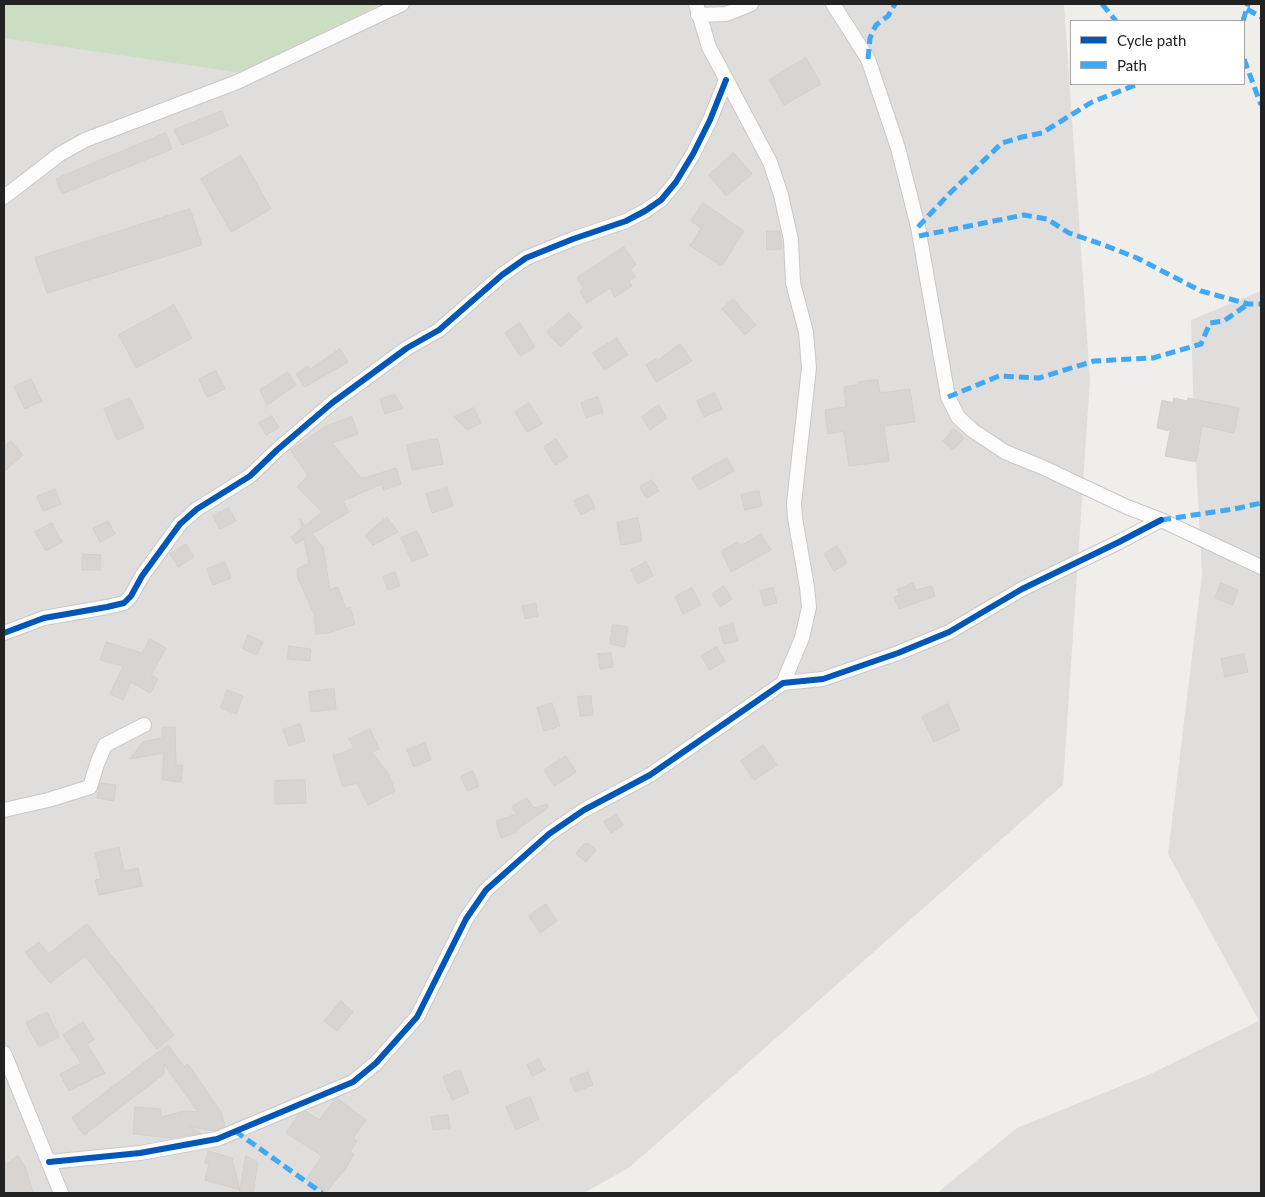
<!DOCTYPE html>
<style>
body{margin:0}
#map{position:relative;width:1265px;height:1197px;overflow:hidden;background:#f0eeeb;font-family:Lato,sans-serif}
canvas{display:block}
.frame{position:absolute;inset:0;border:5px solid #222;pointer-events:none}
.legend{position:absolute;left:1070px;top:20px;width:175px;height:65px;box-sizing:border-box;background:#fff;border:1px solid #a7a7a7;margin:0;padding:6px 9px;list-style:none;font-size:15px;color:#222}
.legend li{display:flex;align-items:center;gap:10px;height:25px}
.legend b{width:25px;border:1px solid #a7a7a7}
</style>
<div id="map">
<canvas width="1265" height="1197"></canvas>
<div class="frame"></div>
<ul class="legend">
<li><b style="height:6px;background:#0057b8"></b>Cycle path</li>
<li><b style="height:6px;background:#3fa9f5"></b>Path</li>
</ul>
</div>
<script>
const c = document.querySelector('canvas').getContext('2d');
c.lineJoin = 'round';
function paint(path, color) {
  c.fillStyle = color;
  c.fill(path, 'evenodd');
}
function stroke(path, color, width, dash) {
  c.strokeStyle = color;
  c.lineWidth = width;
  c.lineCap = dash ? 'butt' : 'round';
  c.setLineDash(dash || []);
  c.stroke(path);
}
const residential = new Path2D(`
 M 4,4 L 1064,4 L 1090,379 L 1063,785 L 630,1167 L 584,1193 L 4,1193 Z
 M 1261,291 L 1261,1193 L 937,1193 L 1017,1128 L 1148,1075 L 1259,1021 L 1168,854 L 1202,574 L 1196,462 L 1189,446 L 1194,423 L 1191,320 Z`);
const forest = new Path2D(`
 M 4,4 L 381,4 L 242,73 L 4,38 Z`);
const building = new Path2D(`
 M 806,58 L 821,84 L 784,105 L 769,80 Z
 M 222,111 L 228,126 L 182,145 L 174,130 Z
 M 166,133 L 172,149 L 62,194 L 56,179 Z
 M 734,153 L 752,174 L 726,196 L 709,175 Z
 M 241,156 L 271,209 L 231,232 L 201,179 Z
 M 703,203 L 744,231 L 722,266 L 690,246 L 701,228 L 691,221 Z
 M 190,209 L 202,245 L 47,293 L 35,258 Z
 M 767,231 L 780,231 L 782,249 L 767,250 Z
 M 624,247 L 636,265 L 630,269 L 635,277 L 629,281 L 632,286 L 615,297 L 610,288 L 587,303 L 580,291 L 584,288 L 577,278 Z
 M 733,299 L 756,325 L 745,335 L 722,309 Z
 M 174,305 L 192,338 L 136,368 L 119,335 Z
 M 569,313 L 582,327 L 561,347 L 547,332 Z
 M 520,323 L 535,347 L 520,356 L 505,333 Z
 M 617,338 L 628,355 L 604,370 L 593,353 Z
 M 680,344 L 692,361 L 656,382 L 646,365 L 657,358 L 658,360 Z
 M 340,349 L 348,362 L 305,387 L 296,374 L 308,366 L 310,369 Z
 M 216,371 L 225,389 L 207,397 L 199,379 Z
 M 288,372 L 296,385 L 267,405 L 260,390 Z
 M 31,379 L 42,401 L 25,409 L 14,387 Z
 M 878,380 L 880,393 L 910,389 L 915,422 L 884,426 L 889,461 L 849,466 L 844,431 L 828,434 L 825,410 L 846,407 L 844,387 L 859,385 L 859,382 Z
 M 715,393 L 722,409 L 704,417 L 697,401 Z
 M 395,395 L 403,408 L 385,414 L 380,399 Z
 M 598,397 L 603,412 L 586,418 L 581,403 Z
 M 130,398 L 144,428 L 117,440 L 104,409 Z
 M 1174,398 L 1187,401 L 1188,398 L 1239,408 L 1234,433 L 1202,426 L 1196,462 L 1165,456 L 1170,431 L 1157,428 L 1162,400 L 1173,403 Z
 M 529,403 L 542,424 L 527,432 L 515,412 Z
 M 659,405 L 667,418 L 650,430 L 642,417 Z
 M 474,408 L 481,423 L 467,430 L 454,417 Z
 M 272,416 L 279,428 L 266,435 L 259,423 Z
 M 352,417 L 358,434 L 332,443 L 361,478 L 364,477 L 364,478 L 396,468 L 401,484 L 384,490 L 382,484 L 343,501 L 349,512 L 312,534 L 323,547 L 330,590 L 338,587 L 346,609 L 350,607 L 355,624 L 328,633 L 316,634 L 314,614 L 297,576 L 297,569 L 309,563 L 304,539 L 296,544 L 291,537 L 302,528 L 300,519 L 305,526 L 322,512 L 297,487 L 308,476 L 291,450 L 326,426 Z
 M 954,429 L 964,438 L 953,450 L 943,441 Z
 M 438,439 L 443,464 L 412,470 L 407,445 Z
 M 556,439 L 568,457 L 555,465 L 544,447 Z
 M 11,441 L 23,455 L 4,472 L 4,447 Z
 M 727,458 L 734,471 L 699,490 L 692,478 Z
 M 652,480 L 659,491 L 646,498 L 640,487 Z
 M 447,488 L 453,506 L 432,513 L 426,494 Z
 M 55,489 L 61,504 L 43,511 L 37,497 Z
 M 759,491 L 762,506 L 745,510 L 741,495 Z
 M 589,494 L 595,508 L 581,515 L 574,501 Z
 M 229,508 L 236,521 L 220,529 L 213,516 Z
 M 387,517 L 398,532 L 373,545 L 365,536 Z
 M 638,518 L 642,541 L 621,545 L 617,523 Z
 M 108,521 L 115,534 L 100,542 L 93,529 Z
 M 52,523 L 62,542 L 46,551 L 35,532 Z
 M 417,531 L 428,555 L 412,562 L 401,538 Z
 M 761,534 L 771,550 L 731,572 L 721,551 L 738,542 L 740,546 Z
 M 186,544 L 194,557 L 178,567 L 170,554 Z
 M 837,546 L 847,563 L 834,571 L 824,554 Z
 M 83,554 L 101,555 L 100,570 L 82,570 Z
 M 225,562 L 231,578 L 213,585 L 207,569 Z
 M 646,562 L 653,576 L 638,584 L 631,570 Z
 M 395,572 L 400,586 L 388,590 L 383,577 Z
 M 913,583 L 916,590 L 932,586 L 935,596 L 899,609 L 894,597 L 900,595 L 897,590 Z
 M 1221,583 L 1238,590 L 1233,605 L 1215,598 Z
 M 724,586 L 732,599 L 720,607 L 712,594 Z
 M 692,588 L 701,605 L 683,614 L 675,597 Z
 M 773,588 L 777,603 L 764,606 L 760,591 Z
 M 536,604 L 538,616 L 525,619 L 522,606 Z
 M 733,624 L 738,641 L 724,644 L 719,628 Z
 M 613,625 L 628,627 L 625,647 L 610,644 Z
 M 248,635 L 263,642 L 257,655 L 243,649 Z
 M 150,639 L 166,648 L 151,675 L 158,679 L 150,693 L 131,682 L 123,700 L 110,694 L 123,666 L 100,660 L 106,642 L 142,653 Z
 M 289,646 L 311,649 L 310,661 L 288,659 Z
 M 717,647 L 725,661 L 710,670 L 701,656 Z
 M 611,653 L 613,667 L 600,669 L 598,654 Z
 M 1244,654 L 1248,672 L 1225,677 L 1221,659 Z
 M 334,689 L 336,709 L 311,712 L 309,692 Z
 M 227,690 L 243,696 L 236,714 L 221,708 Z
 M 591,696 L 593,715 L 580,716 L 578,697 Z
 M 552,703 L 560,726 L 544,731 L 537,708 Z
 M 948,704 L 960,730 L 934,742 L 922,717 Z
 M 300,724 L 305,741 L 289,746 L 283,730 Z
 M 165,727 L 175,727 L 176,765 L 183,765 L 181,782 L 162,780 L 164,753 L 130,759 L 143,742 L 162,738 L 162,728 Z
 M 370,729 L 379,749 L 372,752 L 389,775 L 395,791 L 368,805 L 357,783 L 343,787 L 333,756 L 354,748 L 349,739 Z
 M 425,743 L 431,760 L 414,767 L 407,750 Z
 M 763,745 L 777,765 L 754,780 L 741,761 Z
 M 566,756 L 576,772 L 554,786 L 544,770 Z
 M 473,771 L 479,786 L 467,791 L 461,777 Z
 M 305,780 L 306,803 L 275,804 L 275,781 Z
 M 100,783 L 116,785 L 114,801 L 97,798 Z
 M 527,798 L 534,808 L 547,804 L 548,808 L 516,830 L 517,832 L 501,838 L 496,821 L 517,814 L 512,807 Z
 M 616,814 L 623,825 L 611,833 L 604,822 Z
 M 584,844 L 589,844 L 596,850 L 586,862 L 576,854 Z
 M 119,848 L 124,871 L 138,868 L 142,886 L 99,895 L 95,880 L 101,879 L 95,853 Z
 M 546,904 L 557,921 L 540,933 L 529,916 Z
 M 87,924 L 174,1035 L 157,1049 L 85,956 L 50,983 L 25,952 L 39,942 L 48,954 Z
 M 341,1001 L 353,1012 L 337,1031 L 324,1021 Z
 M 47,1012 L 59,1037 L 39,1047 L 26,1023 Z
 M 83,1022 L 94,1040 L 87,1044 L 105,1073 L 69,1091 L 60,1074 L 81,1063 L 63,1035 Z
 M 168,1045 L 184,1067 L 188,1064 L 221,1112 L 225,1126 L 214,1131 L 189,1126 L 201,1133 L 174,1138 L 133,1134 L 135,1107 L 161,1109 L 161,1117 L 186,1111 L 198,1112 L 164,1064 L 164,1074 L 84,1135 L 72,1118 Z
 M 539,1059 L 545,1070 L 532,1076 L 527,1065 Z
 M 460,1070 L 469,1093 L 452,1100 L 443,1077 Z
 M 588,1072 L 593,1085 L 575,1092 L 570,1079 Z
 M 530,1097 L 539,1119 L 516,1130 L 506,1107 Z
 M 337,1098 L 366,1120 L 353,1138 L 357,1141 L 350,1152 L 354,1154 L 344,1172 L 343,1171 L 326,1193 L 306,1180 L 322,1156 L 286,1133 L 298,1115 L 306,1111 L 319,1120 L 334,1100 Z
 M 448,1115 L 450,1128 L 433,1130 L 431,1117 Z
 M 209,1151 L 232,1158 L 240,1190 L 205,1180 L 209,1164 L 205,1163 Z
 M 18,1156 L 25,1166 L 33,1193 L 4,1193 L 4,1166 Z
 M 246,1156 L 258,1162 L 253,1193 L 240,1193 Z`);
const minor = new Path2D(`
 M 696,4 L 709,47 L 770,162 L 781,195 L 791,240 L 793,283 L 806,332 L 809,368 L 794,503 L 795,518 L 807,587 L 809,607 L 802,638 L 783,683
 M 833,4 L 868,59 L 898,148 L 918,227 L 948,397 L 958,417 L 972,430 L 1005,452 L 1042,467 L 1127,507 L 1161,520 L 1261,567
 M 698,15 L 726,14 L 751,4
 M 4,197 L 60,154 L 85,140 L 237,82 L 402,4
 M 4,633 L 44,618 L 107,607 L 124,603 L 131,596 L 142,576 L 180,524 L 197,509 L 250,476 L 277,450 L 332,403 L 407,348 L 439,330 L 502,275 L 526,258 L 573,239 L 626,221 L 645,211 L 661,200 L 676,182 L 693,154 L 710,120 L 726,80
 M 4,810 L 48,800 L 90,787 L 97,764 L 105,745 L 144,725
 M 4,1053 L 61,1193
 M 49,1162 L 140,1153 L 217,1139 L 353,1082 L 376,1063 L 417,1017 L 466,919 L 486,890 L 549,834 L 584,810 L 650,775 L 783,683 L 823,679 L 898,653 L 949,632 L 1022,589 L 1119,542 L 1161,520`);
const quiet = new Path2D(`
 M 1102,4 L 1116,21
 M 1247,9 L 1261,17
 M 1243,21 L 1248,4
 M 868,59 L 870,38 L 876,25 L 888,16 L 895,4
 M 1244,59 L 1261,105
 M 918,227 L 949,194 L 1002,143 L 1022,137 L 1042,133 L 1092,102 L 1138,84
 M 919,236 L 1024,215 L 1047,219 L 1069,233 L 1104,245 L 1137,258 L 1201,291 L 1248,304 L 1261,304
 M 948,397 L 999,376 L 1039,378 L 1094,361 L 1153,358 L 1201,344 L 1210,323 L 1224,321 L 1248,304
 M 1161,520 L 1234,509 L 1261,503
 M 235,1131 L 322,1193`);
const cycleway = new Path2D(`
 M 4,633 L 44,618 L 107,607 L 124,603 L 131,596 L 142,576 L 180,524 L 197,509 L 250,476 L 277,450 L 332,403 L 407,348 L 439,330 L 502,275 L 526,258 L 573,239 L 626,221 L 645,211 L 661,200 L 676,182 L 693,154 L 710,120 L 726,80
 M 49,1162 L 140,1153 L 217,1139 L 353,1082 L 376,1063 L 417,1017 L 466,919 L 486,890 L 549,834 L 584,810 L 650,775 L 783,683 L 823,679 L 898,653 L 949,632 L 1022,589 L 1119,542 L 1161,520`);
paint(residential, '#dfdedc');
paint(forest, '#cbdec1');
paint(building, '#d7d4d2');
stroke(building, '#d3d0cc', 1);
stroke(minor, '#c9c8c7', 16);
stroke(minor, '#fdfcfc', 14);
stroke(quiet, '#3fa9f5', 5, [10, 5]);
stroke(cycleway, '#0057b8', 6);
</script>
